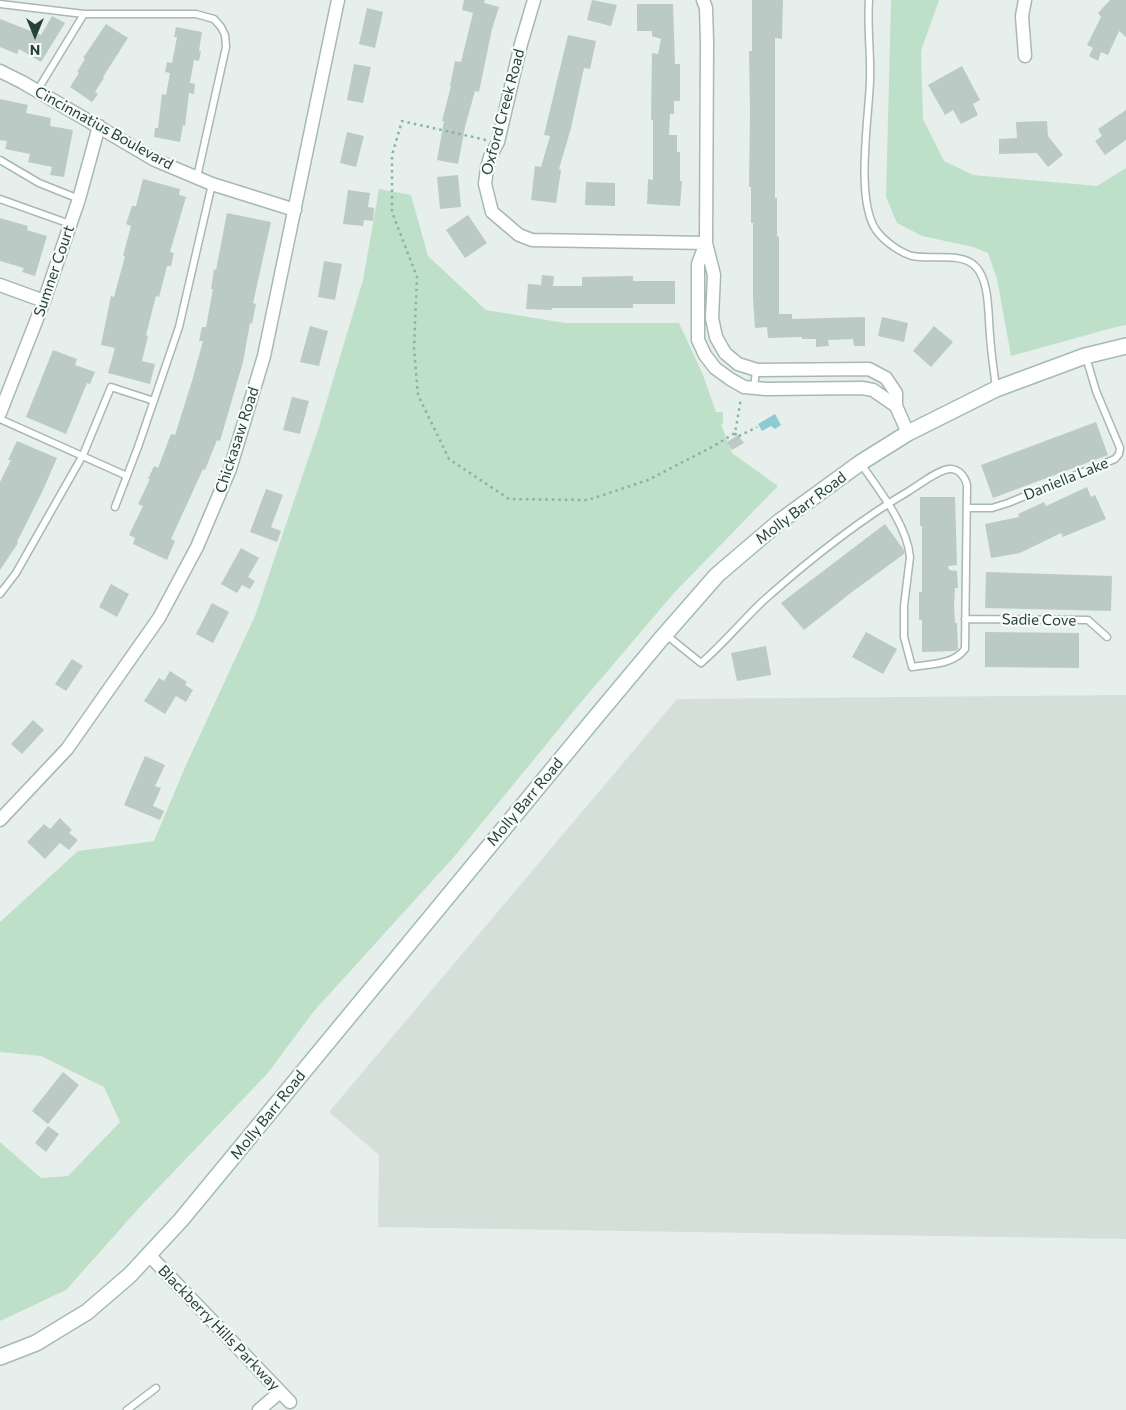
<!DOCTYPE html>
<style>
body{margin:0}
#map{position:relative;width:1126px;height:1410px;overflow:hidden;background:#e6efeb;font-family:Commissioner,sans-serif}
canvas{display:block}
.north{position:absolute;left:10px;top:10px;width:50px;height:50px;-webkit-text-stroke:4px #f7fbf9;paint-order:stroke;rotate:180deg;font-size:14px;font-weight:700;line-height:20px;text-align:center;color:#24423a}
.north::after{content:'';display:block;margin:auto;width:18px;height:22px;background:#24423a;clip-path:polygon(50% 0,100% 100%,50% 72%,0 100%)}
</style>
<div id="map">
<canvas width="1126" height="1410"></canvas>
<div class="north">N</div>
</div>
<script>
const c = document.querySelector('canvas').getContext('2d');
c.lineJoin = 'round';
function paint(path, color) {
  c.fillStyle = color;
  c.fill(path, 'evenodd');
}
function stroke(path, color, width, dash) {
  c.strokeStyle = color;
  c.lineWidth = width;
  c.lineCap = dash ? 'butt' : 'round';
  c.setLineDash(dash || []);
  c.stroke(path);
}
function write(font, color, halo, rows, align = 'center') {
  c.font = font + ' Commissioner,sans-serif';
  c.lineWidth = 4.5;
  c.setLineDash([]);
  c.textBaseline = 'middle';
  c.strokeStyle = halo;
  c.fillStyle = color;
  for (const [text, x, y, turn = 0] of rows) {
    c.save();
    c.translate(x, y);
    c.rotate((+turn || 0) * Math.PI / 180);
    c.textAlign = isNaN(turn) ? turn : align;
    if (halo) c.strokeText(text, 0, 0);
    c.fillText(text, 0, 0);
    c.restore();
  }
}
const built = new Path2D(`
 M 1126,695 L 1126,1239 L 378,1227 L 379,1155 L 329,1112 L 677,699 Z`);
const green = new Path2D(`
 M 891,0 L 939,0 L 921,51 L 923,119 L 944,161 L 973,175 L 1097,186 L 1126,168 L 1126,325 L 1116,327 L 1011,356 L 997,279 L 988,253 L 973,247 L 922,236 L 897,223 L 886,197 Z
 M 379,189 L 411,195 L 428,256 L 486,310 L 565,323 L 679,323 L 703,375 L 716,412 L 723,412 L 723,424 L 721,424 L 732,453 L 778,486 L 674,593 L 577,707 L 453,858 L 314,1011 L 267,1074 L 139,1208 L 66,1290 L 0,1321 L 0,1142 L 41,1178 L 68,1176 L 120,1122 L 104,1087 L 41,1056 L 0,1052 L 0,922 L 78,851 L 154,841 L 186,765 L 255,616 L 318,430 L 363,280 Z`);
const water = new Path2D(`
 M 775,414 L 781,425 L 775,429 L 771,426 L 762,431 L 758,424 Z`);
const building = new Path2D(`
 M 464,0 L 485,0 L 484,3 L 499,7 L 492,29 L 479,92 L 475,91 L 465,127 L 458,164 L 437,160 L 444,121 L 442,121 L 451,86 L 450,86 L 455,61 L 461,62 L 473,13 L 462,10 Z
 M 592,0 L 617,5 L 611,26 L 587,20 Z
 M 752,0 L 783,0 L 782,39 L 775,38 L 775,198 L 777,198 L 777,236 L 779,237 L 779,314 L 792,314 L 792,319 L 865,317 L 865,346 L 854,346 L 853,339 L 828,340 L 829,346 L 816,347 L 816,339 L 802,339 L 802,337 L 768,338 L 767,327 L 755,328 L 753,298 L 753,223 L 751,223 L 751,187 L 749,187 L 750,111 L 749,51 L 752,51 Z
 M 1110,0 L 1126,0 L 1126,37 L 1119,31 L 1108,55 L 1101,52 L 1098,61 L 1089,56 L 1093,48 L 1087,45 L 1101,17 L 1098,13 Z
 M 637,4 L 673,4 L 675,64 L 680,64 L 680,101 L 674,101 L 674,114 L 670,114 L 669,135 L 677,135 L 677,152 L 680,152 L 680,181 L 682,181 L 680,206 L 647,204 L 648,179 L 653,180 L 653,120 L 651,120 L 652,53 L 658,54 L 661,39 L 652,36 L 652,31 L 637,31 Z
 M 367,8 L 383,12 L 375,48 L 359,44 Z
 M 52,16 L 65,23 L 41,62 L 19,49 L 17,54 L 0,47 L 0,19 L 41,35 Z
 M 106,24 L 128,38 L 103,77 L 104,78 L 95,92 L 98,94 L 92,102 L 70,87 L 79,73 L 77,72 L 85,59 L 83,58 Z
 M 176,27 L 202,32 L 199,51 L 201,51 L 199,61 L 194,60 L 190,83 L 195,84 L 194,94 L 189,93 L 185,126 L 183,125 L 180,142 L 154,137 L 155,128 L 158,128 L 162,94 L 166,95 L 170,73 L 165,72 L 167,62 L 172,63 L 177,37 L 174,37 Z
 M 568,35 L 596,41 L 590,69 L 584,68 L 571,128 L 559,169 L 561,170 L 556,203 L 531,200 L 535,166 L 541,167 L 550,136 L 544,135 Z
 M 354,64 L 371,67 L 363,103 L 347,100 Z
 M 962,66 L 980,100 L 973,104 L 978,115 L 961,124 L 953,110 L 945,115 L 928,85 Z
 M 0,99 L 28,105 L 26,113 L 51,118 L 50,126 L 73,130 L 64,177 L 50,175 L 52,167 L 28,162 L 30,154 L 5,149 L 7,141 L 0,140 Z
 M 1126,110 L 1126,140 L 1105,155 L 1095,141 L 1102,136 L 1098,129 Z
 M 1047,121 L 1048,136 L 1063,155 L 1048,167 L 1037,153 L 999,154 L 999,139 L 1017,138 L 1016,122 Z
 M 347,132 L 364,136 L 356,167 L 340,163 Z
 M 458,175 L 461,207 L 440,209 L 437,177 Z
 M 143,179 L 180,189 L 179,195 L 186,197 L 170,252 L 174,253 L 171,266 L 167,266 L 159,297 L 156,296 L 146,335 L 148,336 L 142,361 L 155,364 L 150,384 L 108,373 L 115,348 L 101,345 L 111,296 L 114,297 L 125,256 L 123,256 L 131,226 L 126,224 L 132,206 L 136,206 Z
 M 586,182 L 615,183 L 615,206 L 585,205 Z
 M 348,190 L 370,193 L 368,207 L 374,208 L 373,221 L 364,220 L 363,226 L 343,224 Z
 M 227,213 L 271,222 L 253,303 L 256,304 L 252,324 L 250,323 L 243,362 L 220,441 L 217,440 L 205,470 L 203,469 L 171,539 L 175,541 L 167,560 L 133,544 L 135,538 L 129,535 L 143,506 L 138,504 L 150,479 L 148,479 L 154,466 L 158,468 L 171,434 L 175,435 L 192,381 L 203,341 L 199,341 L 202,327 L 206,327 L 213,289 L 211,289 L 214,269 L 216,270 Z
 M 468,215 L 487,243 L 465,258 L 446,230 Z
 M 0,218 L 28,226 L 27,230 L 47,236 L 35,276 L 22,272 L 24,268 L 0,261 Z
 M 324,261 L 342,264 L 335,300 L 318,297 Z
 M 542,275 L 554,276 L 553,286 L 582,286 L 582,277 L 633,276 L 633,281 L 675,281 L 675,304 L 633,304 L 633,308 L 552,308 L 552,310 L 526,309 L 528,284 L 541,285 Z
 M 882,317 L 908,323 L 904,342 L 878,336 Z
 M 310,326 L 328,331 L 319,366 L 300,362 Z
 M 934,326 L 953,342 L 931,367 L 913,351 Z
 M 53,350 L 77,359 L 75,365 L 95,372 L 90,384 L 87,383 L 66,434 L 26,417 Z
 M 292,397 L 309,401 L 300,434 L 283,430 Z
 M 1096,422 L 1108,455 L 993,498 L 981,465 Z
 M 738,435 L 744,443 L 732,450 L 727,442 Z
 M 17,441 L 57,458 L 43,490 L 17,542 L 18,543 L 0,570 L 0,482 L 11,460 L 8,460 Z
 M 1087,487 L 1091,497 L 1095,495 L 1106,519 L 1063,537 L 1061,533 L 1020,553 L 991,558 L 985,524 L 1019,517 L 1018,514 L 1044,502 L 1046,506 Z
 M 266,489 L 283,495 L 271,527 L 281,531 L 277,542 L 250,532 Z
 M 920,497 L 955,497 L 957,565 L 948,566 L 949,570 L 957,571 L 958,588 L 955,588 L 954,607 L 955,623 L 957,623 L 958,649 L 955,651 L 922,652 L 922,620 L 919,620 L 919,592 L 922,592 L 922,526 L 920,526 Z
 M 885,524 L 904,550 L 904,554 L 852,592 L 804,630 L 781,603 Z
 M 241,548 L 259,558 L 248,577 L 255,581 L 250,589 L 242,585 L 237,593 L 221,584 Z
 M 986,572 L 1112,576 L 1111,611 L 985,608 Z
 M 111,584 L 129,594 L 117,617 L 99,607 Z
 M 212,603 L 229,612 L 213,643 L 196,634 Z
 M 866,632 L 897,649 L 883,674 L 852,657 Z
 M 985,632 L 1079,633 L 1079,668 L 985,667 Z
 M 766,646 L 771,675 L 737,681 L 731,653 Z
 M 72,659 L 83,666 L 66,691 L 55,684 Z
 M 170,671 L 187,682 L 185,685 L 193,690 L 186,702 L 176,696 L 165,714 L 144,701 L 159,678 L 164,681 Z
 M 33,720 L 44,730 L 22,754 L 11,744 Z
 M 145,756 L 165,765 L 155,786 L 161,788 L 153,806 L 164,811 L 160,820 L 124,805 Z
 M 60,818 L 72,830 L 69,833 L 78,840 L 69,850 L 60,843 L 45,859 L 27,842 L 44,824 L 50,829 Z
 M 63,1072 L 79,1085 L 48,1124 L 32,1111 Z
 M 48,1126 L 59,1134 L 46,1152 L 35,1143 Z`);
const path = new Path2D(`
 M 486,140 L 402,121 L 392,155 L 392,212 L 417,277 L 414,349 L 418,395 L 449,459 L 509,499 L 588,500 L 648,480 L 712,447 L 735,433 L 741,398
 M 735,433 L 737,437 L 757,427`);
const service = new Path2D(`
 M 869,0 C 867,27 871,53 870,80 C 869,117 855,199 876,230 C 884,241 899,252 912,256 C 930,260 962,252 975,266 C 990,280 988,316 990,335 C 991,353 994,371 996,388
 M 0,4 L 84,14 L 196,14 L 214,19 L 221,27 L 225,35 L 226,47 L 197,177
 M 37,91 L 84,14
 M 0,160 L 39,183 L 79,199
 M 0,199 L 70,224
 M 754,388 L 756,370
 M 0,419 L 127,476
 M 115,507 L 138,447 L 179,327 L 212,184
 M 967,508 L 992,508 L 1008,503 L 1115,459 L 1119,454 L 1120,448 L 1096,391 L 1086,357
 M 0,594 L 16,573 L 83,455 L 111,387 L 154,401
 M 965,619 L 1088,620 L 1107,637
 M 665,634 L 701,663 C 723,644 742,621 763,601 C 809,560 856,522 909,491 C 919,485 938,470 949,469 C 959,468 965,477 967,485 L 965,649 C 953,665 930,664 912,667 L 904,637 L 904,606 L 910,557 C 907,525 879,490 861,464
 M 127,1410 L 156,1388`);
const minor = new Path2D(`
 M 534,0 L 521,44 L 498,142 L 490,157 L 487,168 L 485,184 L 492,212 L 519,235 L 532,240 L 706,243
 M 703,0 L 706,8 L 707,42 L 706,243 L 714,275 L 712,318 L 716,337 L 725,353 L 738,364 L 757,370 L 869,369 L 886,378 L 896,393 L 896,406 L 908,433
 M 1025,0 L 1022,16 L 1025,56
 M 0,71 L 22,82 L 155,160 L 212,184 L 295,210
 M 706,243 L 698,264 L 698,340 L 705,355 L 715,368 L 730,379 L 744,387 L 766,389 L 862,388 L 873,390 L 896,406
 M 0,285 L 44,301
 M 0,413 L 44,301 L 79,199 L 99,126
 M 0,820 L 67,749 L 159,618 L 197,547 L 230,469 L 264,356 L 338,0
 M 149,1255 L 290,1402
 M 259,1410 L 280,1392`);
const secondary = new Path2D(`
 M 0,1357 L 36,1343 L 87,1312 L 130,1275 L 181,1220 L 595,718 L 661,639 L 717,575 L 779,522 L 860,463 L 908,433 L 996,389 L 1085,356 L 1126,346`);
const streetNames = [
 ["Oxford Creek Road",503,112,-75],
 ["Cincinnatius Boulevard",104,128,29],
 ["Sumner Court",54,271,-71],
 ["Chickasaw Road",237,440,-72],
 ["Daniella Lake",1066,479,-22],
 ["Molly Barr Road",801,508,-37],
 ["Sadie Cove",1039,620,1],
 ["Molly Barr Road",525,802,-50],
 ["Molly Barr Road",268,1115,-51],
 ["Blackberry Hills Parkway",219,1328,46]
];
paint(built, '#d4dfda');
paint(green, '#bfe0c8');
paint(water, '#8ec9d4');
paint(building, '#bbcac4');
stroke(service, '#a8b8b2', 9);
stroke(minor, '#a8b8b2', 15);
stroke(secondary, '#a4bbb3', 18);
stroke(path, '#86b3a5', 2.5, [2.5, 4]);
stroke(service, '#fff', 6);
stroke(minor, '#fff', 12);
stroke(secondary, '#fff', 15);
write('15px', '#24423a', '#f7fbf9', streetNames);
</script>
